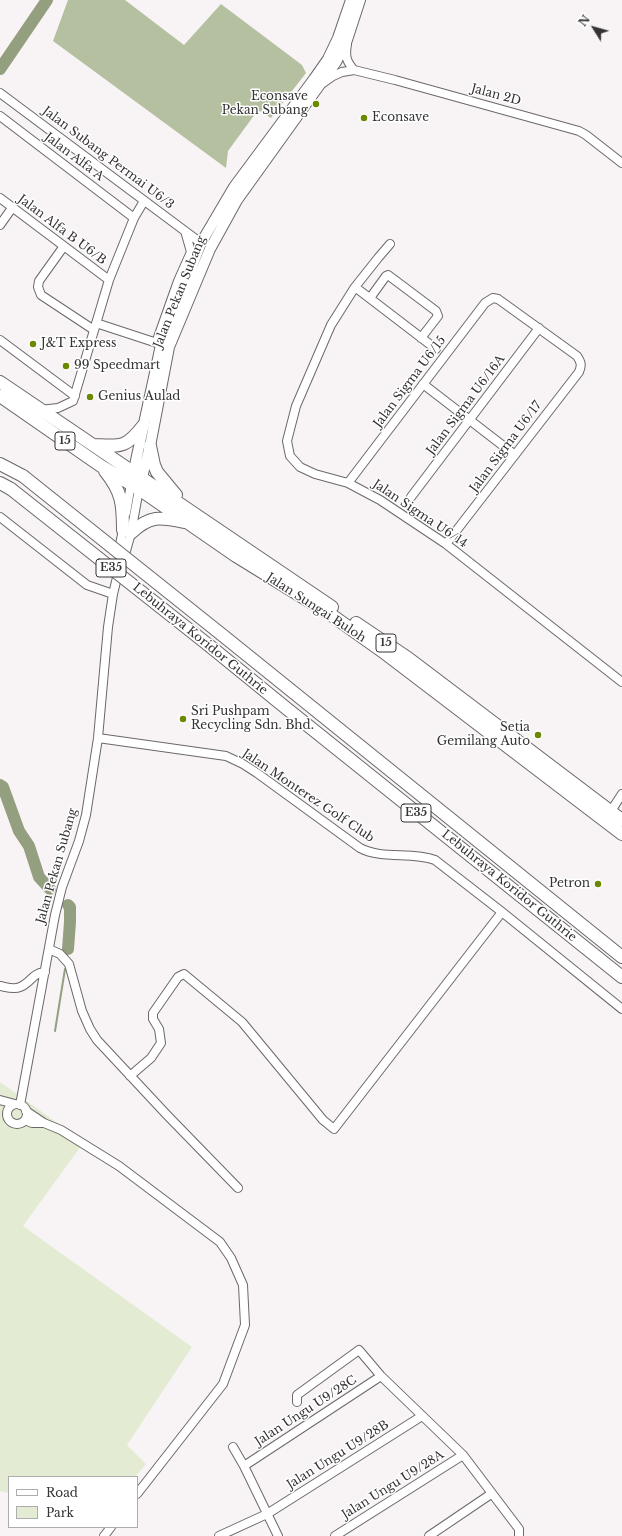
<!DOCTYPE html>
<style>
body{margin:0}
#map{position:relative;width:622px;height:1536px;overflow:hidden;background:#f8f4f6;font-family:"Libre Baskerville",serif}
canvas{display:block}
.legend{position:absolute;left:8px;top:1476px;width:130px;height:52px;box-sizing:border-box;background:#fff;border:1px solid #aeadae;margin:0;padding:5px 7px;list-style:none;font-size:12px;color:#353334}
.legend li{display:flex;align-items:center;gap:8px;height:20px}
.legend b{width:20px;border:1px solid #aeadae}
.north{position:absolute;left:574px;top:8px;width:40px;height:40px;-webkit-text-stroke:3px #fff;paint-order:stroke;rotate:307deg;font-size:11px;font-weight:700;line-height:16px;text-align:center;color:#353334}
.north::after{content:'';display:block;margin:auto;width:14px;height:18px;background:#353334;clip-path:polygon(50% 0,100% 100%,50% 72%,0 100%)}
</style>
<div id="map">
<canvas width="622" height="1536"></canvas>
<ul class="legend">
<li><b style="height:5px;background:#fff"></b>Road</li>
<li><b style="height:11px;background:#e3ecd3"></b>Park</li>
</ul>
<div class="north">N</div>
</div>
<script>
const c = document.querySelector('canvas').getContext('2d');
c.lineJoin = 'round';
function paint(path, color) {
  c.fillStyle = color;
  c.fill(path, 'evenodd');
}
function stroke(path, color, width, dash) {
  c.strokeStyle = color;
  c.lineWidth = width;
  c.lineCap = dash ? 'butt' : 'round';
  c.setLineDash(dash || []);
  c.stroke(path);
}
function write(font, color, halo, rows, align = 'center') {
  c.font = font + ' "Libre Baskerville",serif';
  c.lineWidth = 3;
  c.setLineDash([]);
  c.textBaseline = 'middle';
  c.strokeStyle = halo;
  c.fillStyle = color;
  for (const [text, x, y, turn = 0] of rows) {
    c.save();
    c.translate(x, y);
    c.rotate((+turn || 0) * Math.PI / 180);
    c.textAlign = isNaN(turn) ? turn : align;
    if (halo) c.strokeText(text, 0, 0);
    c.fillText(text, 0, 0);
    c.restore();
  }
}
const green = new Path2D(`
 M 0,1082 L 84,1142 L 23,1226 L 192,1347 L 127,1445 L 146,1464 L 135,1477 L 9,1477 L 9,1493 L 0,1491 Z`);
const forest = new Path2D(`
 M 68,0 L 125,0 L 184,45 L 221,4 L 302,65 L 306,73 L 271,118 L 258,110 L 228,151 L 226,168 L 53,41 Z`);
const stream = new Path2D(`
 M 55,1031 L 65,969`);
const river = new Path2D(`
 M 0,69 L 47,0
 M 0,785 L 3,787 L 19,831 L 29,846 L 39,877 L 50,889
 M 68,949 L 70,922 L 70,907 L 68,905`);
const minor = new Path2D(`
 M 347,44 C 345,56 346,61 354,70
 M 323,83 L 333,76 L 342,72 L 354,70 L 395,80 L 579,131 L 586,135 L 622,163
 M 0,93 L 201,243
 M 0,116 L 134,218
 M 0,198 L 109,280
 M 0,225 L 12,208
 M 390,244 L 378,258 L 355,287 L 331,325 L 296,406 L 287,441 L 290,456 L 300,467 L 315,474 L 348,483 L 380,500 L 446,544 L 622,682
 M 64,246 L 39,281 L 38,287 L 41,295 L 94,330
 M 355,287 L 436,349
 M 370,298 L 386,276 L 388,275 L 436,311 L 438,316 L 421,338
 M 96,323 L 160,344
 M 0,340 L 75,396
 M 156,343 L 178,281 L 191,252 L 185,231
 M 423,384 L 515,455
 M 40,410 L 58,408 L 73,401 L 109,280 L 134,218 L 144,201
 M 348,483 L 485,303 L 493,298 L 498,299 L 577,356 C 581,362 582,365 579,372 L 446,544
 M 411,497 L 539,328
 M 126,513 L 131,484
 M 0,517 L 87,585 L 113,594
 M 120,557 L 119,549 L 124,525
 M 98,738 L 226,756 L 243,764 L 257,773 L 360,848 C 383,860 411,851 435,860 L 502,912 L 622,1009
 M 611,811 L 622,794
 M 49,949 L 60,954 L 69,964 L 82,1011 L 90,1029 L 97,1040 L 166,1114 L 238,1188
 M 0,986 C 6,987 14,990 20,987 C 31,983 32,973 45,972
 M 130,1076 L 151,1058 L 161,1043 L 159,1029 L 153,1019 L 153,1013 L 178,977 L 184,974 L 242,1022 L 323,1120 L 334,1129 L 502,912
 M 0,1100 L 15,1104
 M7 1114a10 10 0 1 1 20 0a10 10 0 1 1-20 0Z
 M 20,1105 L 55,915 L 62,887 L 79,841 L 86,815 L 98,738 L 108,627 L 113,594 L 121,561 L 126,551 L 131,533 L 139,489
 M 26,1111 L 44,1123 L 61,1130 L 119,1166 L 220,1242 L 231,1258 L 243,1285 L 245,1325 L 223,1384 L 137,1494
 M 25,1120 L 32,1123 L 44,1123
 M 297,1402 L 297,1395 L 359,1350 L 381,1376 L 463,1455 L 519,1529 L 519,1536
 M 233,1447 L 244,1466 L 278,1536
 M 244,1466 L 381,1376
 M 104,1536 L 111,1527
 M 219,1536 L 267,1514 L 422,1416
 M 335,1536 L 463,1455
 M 429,1536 L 491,1494`);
const major = new Path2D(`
 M 132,479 L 161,345 L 201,243 L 234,187 L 314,79 L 328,59 L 338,38 L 351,0
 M 140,485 L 150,446 L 169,347 L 210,249 L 237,200 L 336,62 L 347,40 L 360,0`);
const highway = new Path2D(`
 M 0,382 L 332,607
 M 0,396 L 101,466 L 139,489 L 236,556 L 330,614 L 382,651 L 622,834
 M 93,445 C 121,446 125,449 143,426
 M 150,446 L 154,465 L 157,472 L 176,495
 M 0,464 L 23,476
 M 105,471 C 122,492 123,504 123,530
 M 0,483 L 11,489
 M 131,533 C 150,515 160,517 184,522
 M 356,623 L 408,658 L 622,820
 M 221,634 L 622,957
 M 211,647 L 286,708 L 622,977`);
const highwayBridge = new Path2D(`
 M 23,476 L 221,634
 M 11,489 L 211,647`);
const markers = [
 [316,104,4,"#6b8800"],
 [364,118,4,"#6b8800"],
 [33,344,4,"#6b8800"],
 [66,366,4,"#6b8800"],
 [90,397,4,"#6b8800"],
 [183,719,4,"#6b8800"],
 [538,735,4,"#6b8800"],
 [598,884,4,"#6b8800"]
];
const shields = [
 [65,441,20],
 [111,568,30],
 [386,643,20],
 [416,813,30]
];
const shieldNames = [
 ["15",65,441],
 ["E35",111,568],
 ["15",386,643],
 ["E35",416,813]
];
const streetNames = [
 ["Jalan 2D",496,95,15],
 ["Jalan Alfa A",74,157,37],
 ["Jalan Subang Permai U6/3",108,158,37],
 ["Jalan Alfa B U6/B",62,230,37],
 ["Jalan Pekan Subang",180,292,-68],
 ["Jalan Sigma U6/15",410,382,-53],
 ["Jalan Sigma U6/16A",466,405,-53],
 ["Jalan Sigma U6/17",506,447,-53],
 ["Jalan Sigma U6/14",420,514,34],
 ["Jalan Sungai Buloh",316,608,33],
 ["Lebuhraya Koridor Guthrie",200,639,39],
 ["Jalan Monterez Golf Club",308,796,34],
 ["Jalan Pekan Subang",57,866,-74],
 ["Lebuhraya Koridor Guthrie",509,886,39],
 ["Jalan Ungu U9/28C",306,1411,-33],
 ["Jalan Ungu U9/28B",338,1455,-32],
 ["Jalan Ungu U9/28A",393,1485,-32]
];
const poiNames = [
 ["Econsave",308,97,"right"],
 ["Pekan Subang",308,111,"right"],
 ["Econsave",372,118],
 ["J&T Express",41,344],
 ["99 Speedmart",74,366],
 ["Genius Aulad",98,397],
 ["Sri Pushpam",191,712],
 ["Recycling Sdn. Bhd.",191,726],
 ["Setia",530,728,"right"],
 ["Gemilang Auto",530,742,"right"],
 ["Petron",590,884,"right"]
];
paint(green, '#e3ecd3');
paint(forest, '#b5c0a0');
stroke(stream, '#949f80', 2);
stroke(river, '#949f80', 12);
stroke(minor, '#6c686a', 10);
stroke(major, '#6c686a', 12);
stroke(highway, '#6c686a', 14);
stroke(minor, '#fff', 8);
stroke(major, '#fff', 10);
stroke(highway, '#fff', 12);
stroke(highwayBridge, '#6c686a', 14, []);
stroke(highwayBridge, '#fff', 12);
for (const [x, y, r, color] of markers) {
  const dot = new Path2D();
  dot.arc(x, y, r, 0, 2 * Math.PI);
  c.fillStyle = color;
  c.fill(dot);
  stroke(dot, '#fff', 1.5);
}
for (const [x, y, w] of shields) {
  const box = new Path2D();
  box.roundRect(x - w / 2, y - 9, w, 18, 3);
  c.fillStyle = '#fff';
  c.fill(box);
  stroke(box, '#353334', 1);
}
write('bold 11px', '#353334', null, shieldNames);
write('12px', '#353334', '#fff', streetNames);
write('12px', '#353334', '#fff', poiNames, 'left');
</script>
